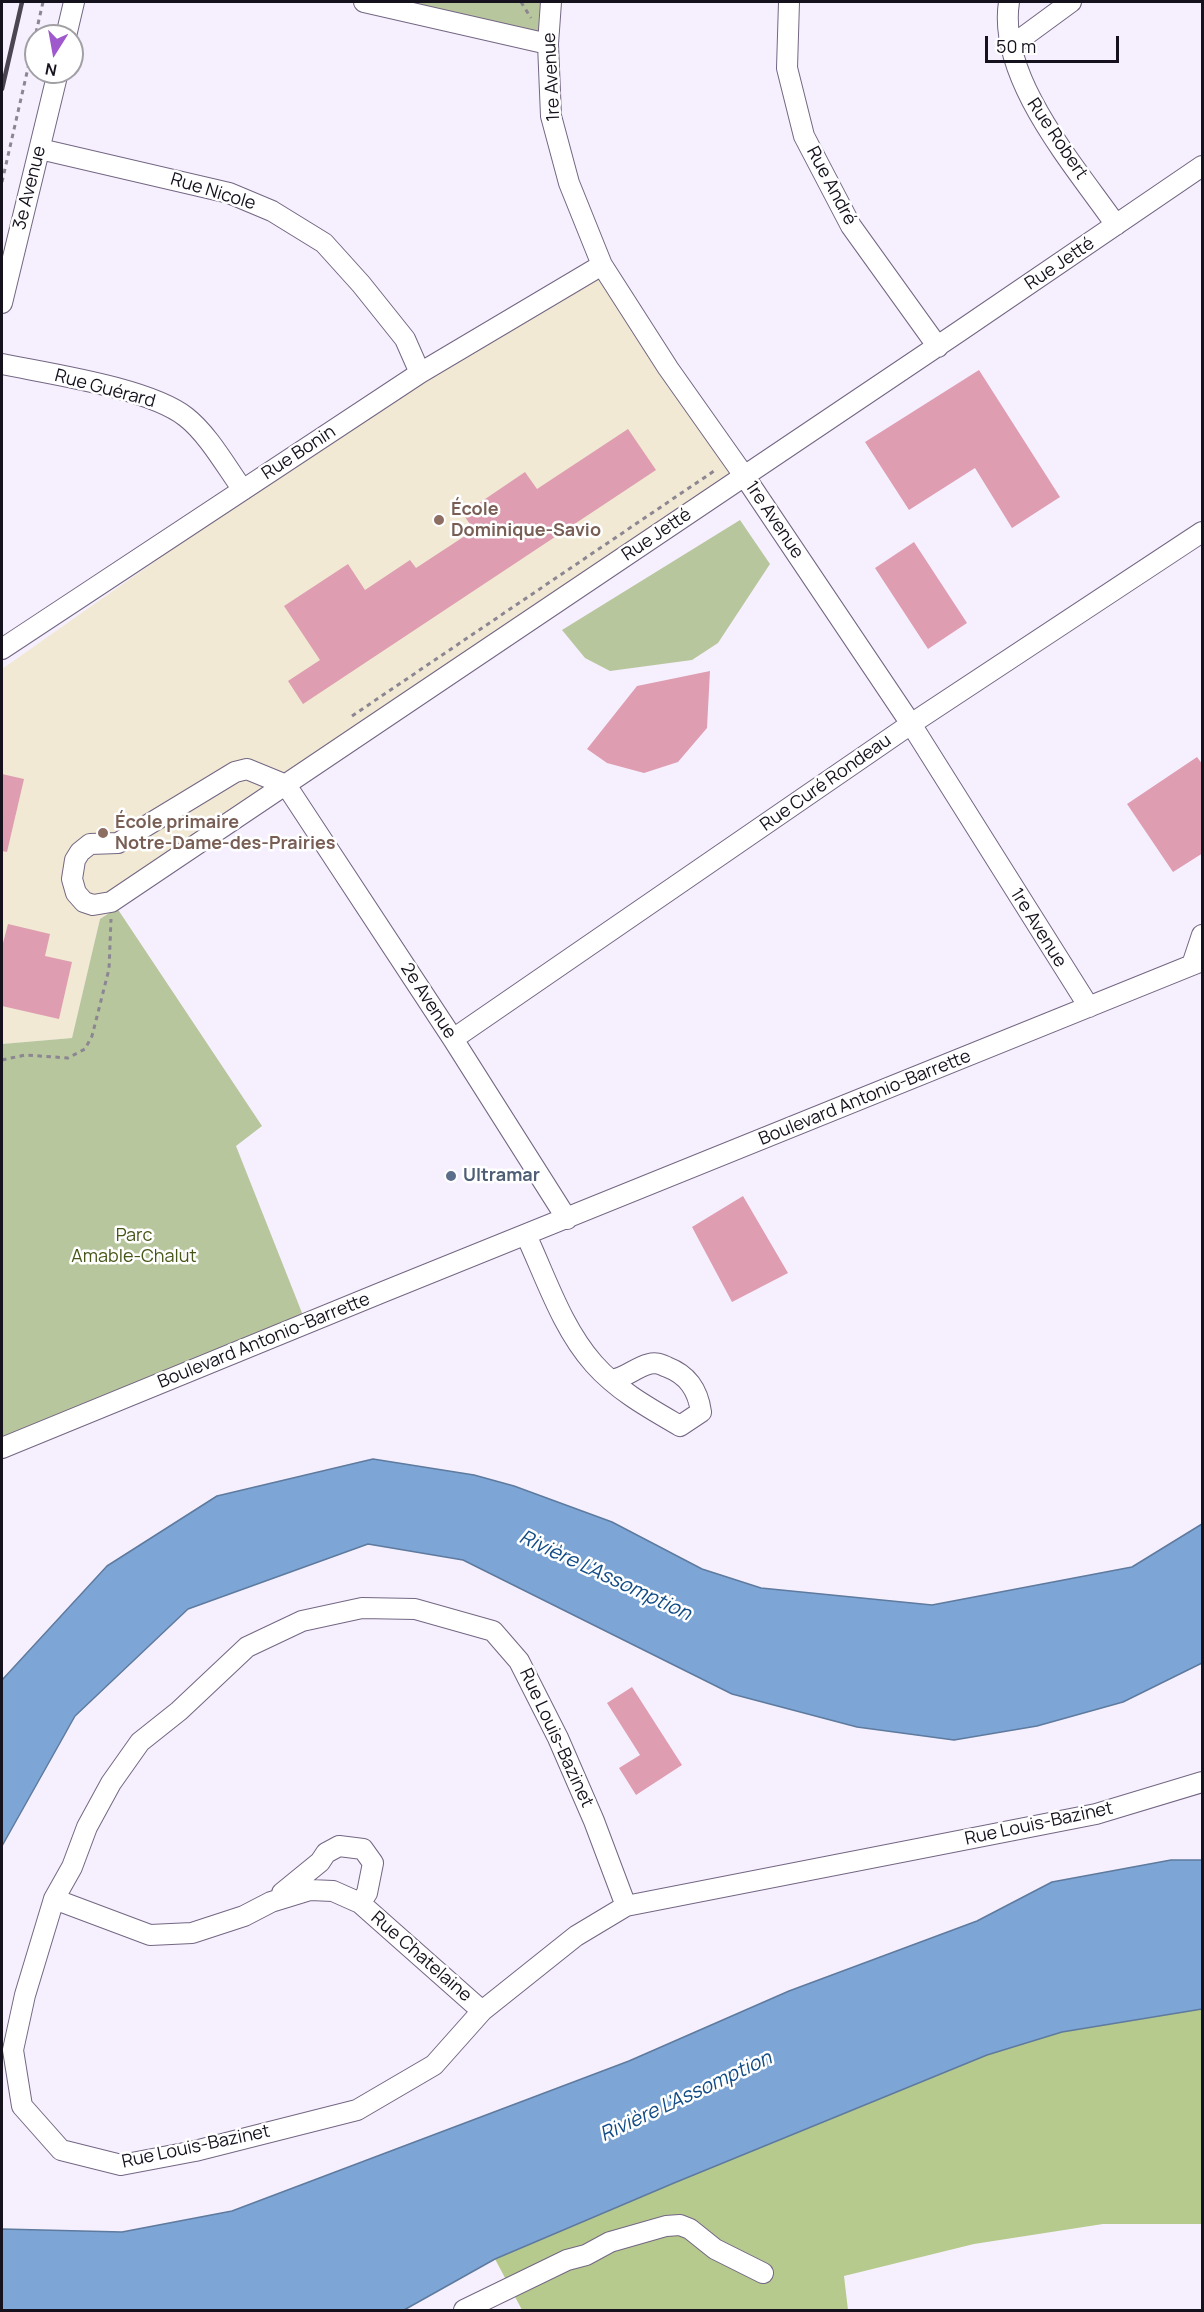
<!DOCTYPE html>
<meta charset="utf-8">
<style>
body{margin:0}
#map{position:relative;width:1204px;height:2312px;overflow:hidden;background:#f6f0fe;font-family:Manrope,sans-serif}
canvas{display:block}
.frame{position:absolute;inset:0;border:3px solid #16121d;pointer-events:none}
.north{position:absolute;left:24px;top:24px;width:60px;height:60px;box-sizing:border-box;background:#fff;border:2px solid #a2a0a5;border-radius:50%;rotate:191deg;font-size:16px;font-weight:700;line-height:24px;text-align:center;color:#16121d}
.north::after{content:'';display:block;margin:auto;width:21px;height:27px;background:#9f59cd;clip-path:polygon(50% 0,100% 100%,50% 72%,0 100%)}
.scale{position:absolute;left:985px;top:36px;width:134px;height:27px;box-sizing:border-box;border:3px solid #16121d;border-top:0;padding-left:8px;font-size:18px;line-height:21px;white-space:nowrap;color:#16121d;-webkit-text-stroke:4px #fff;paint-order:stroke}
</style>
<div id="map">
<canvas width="1204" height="2312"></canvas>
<div class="frame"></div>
<div class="north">N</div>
<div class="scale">50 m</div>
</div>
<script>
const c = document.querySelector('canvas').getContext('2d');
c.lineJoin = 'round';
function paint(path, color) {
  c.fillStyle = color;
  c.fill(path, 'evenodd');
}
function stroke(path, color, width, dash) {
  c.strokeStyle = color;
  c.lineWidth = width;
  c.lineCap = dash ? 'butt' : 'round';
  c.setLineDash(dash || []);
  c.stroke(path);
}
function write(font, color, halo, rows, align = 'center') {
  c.font = font + ' Manrope,sans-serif';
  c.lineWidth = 5;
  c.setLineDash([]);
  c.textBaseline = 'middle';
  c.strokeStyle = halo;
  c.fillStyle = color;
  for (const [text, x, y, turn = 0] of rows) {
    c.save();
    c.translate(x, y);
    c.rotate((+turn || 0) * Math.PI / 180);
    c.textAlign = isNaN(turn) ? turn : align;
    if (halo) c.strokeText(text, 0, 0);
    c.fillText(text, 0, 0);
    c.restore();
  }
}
const education = new Path2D(`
 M 602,265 L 745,477 L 100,919 L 72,1038 L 2,1044 L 2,669 L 157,560 L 151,550 Z`);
const green = new Path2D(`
 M 364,2 L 556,2 L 548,44 Z
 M 740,520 L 770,564 L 718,643 L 692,660 L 610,671 L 585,658 L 562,630 Z
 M 117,908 L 262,1126 L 236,1146 L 306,1323 L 2,1438 L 2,1044 L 72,1038 L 100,919 Z`);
const forest = new Path2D(`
 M 1202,2009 L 1202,2224 L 1103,2224 L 974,2244 L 844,2276 L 848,2310 L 522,2310 L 495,2259 L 674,2183 L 987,2055 L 1062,2032 Z`);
const water = new Path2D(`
 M 373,1459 L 474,1475 L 514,1486 L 612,1522 L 702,1569 L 761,1588 L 932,1605 L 1132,1567 L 1202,1524 L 1202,1663 L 1123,1702 L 1037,1726 L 954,1740 L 857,1727 L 732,1694 L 463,1560 L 368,1544 L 188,1609 L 75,1716 L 2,1846 L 2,1680 L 107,1566 L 217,1496 Z
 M 1171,1860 L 1202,1860 L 1202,2009 L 1062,2032 L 987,2055 L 674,2183 L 495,2259 L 404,2310 L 2,2310 L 2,2229 L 122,2232 L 232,2211 L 629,2061 L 789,1991 L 977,1921 L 1052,1882 Z`);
const building = new Path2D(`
 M 979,370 L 1060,497 L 1012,528 L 975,468 L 909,510 L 865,442 Z
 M 628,429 L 656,470 L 303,704 L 288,681 L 320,660 L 284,606 L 348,564 L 365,590 L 410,560 L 416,568 L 474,530 L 463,514 L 525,472 L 537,489 Z
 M 914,542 L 967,623 L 928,649 L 875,568 Z
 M 710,671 L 707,728 L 678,762 L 644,773 L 607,763 L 587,749 L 637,686 Z
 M 1197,757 L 1203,765 L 1203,853 L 1173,872 L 1127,804 Z
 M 2,774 L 24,779 L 7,852 L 2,851 Z
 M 8,924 L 50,934 L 45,956 L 72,962 L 59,1019 L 2,1006 L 2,942 L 3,943 Z
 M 743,1196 L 788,1273 L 732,1302 L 692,1227 Z
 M 632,1687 L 682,1765 L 636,1795 L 619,1768 L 640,1755 L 607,1703 Z`);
const path = new Path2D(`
 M 521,2 L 531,18
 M 2,182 L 43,2
 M 352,716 L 717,469
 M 2,1060 L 25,1055 L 68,1058 L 85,1049 L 92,1036 L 109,969 L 111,919`);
const minor = new Path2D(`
 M 364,2 L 548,44
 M 551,2 L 548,44 L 551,116 L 569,183 L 602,265 L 668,368 L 745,477 L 911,724 L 1089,1007
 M 789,2 L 787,68 L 804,136 L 851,226 L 938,347
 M 1009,2 C 997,78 1075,166 1116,225
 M 66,36 L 74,2
 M 1011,46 L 1071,2
 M 40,149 L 229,193 L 272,211 L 324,243 L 361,284 L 405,339 L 420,373
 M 2,303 L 58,72
 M 2,364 C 50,374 149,388 186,417 C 208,434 227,468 243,490
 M 2,649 L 420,373 L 602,265
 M 1192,965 L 1202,935
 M 453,1039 L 911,724 L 1202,532
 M 567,1219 L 453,1039 L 286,785 L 247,769 L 235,772 L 118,843 L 90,844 L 80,852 L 75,860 L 72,879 L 76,893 L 84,902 L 93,905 L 111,902 C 475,658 840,414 1202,166
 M 526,1235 C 546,1278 562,1328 594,1364 C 618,1391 649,1408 680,1426 L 701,1412 C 698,1390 688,1375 667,1367 C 660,1364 656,1362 649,1364 C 634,1368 626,1378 611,1380
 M 2,1448 L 383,1292 L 1202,961
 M 282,1893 L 320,1862 L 326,1853 L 339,1846 L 363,1849 L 373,1863 L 367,1893 L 360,1903
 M 54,1899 L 150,1935 L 192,1933 L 244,1916 L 271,1902 L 310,1890 L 333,1891 L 360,1903 L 482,2011
 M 626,1906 L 594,1821 L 558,1738 L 519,1661 L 493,1631 L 415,1609 L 362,1608 L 302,1621 L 247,1647 L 179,1711 L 140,1742 L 111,1783 L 87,1827 L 72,1867 L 54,1899 L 25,1995 L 13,2050 L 22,2106 L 61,2150 L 121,2165 L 195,2151 L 357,2110 L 434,2065 L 482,2011 L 576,1936 L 626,1906 L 1096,1814 L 1202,1782
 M 464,2310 L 567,2260 L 586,2255 L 610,2242 L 666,2226 L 680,2225 L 690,2229 L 715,2249 L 763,2273`);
const rail = new Path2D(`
 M 2,89 L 22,2`);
const markers = [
 [439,520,6,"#8d6e63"],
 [103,833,6,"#8d6e63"],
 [451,1176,6,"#5c6f8a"]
];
const streetNames = [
 ["1re Avenue",552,77,-93],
 ["Rue Robert",1057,139,56],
 ["Rue André",831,186,62],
 ["3e Avenue",30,188,-76],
 ["Rue Nicole",213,192,17],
 ["Rue Jetté",1060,264,-34],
 ["Rue Guérard",105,389,15],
 ["Rue Bonin",299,453,-33],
 ["1re Avenue",774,520,56],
 ["Rue Jetté",657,535,-34],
 ["Rue Curé Rondeau",826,783,-35],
 ["1re Avenue",1038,928,58],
 ["2e Avenue",428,1001,57],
 ["Boulevard Antonio-Barrette",865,1098,-22],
 ["Boulevard Antonio-Barrette",264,1341,-22],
 ["Rue Louis-Bazinet",556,1738,65],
 ["Rue Louis-Bazinet",1039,1824,-12],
 ["Rue Chatelaine",421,1957,41],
 ["Rue Louis-Bazinet",196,2147,-12]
];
const educationNames = [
 ["École",451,510],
 ["Dominique-Savio",451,531],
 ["École primaire",115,823],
 ["Notre-Dame-des-Prairies",115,844]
];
const serviceNames = [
 ["Ultramar",463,1176]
];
const parkNames = [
 ["Parc",134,1236],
 ["Amable-Chalut",134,1257]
];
const waterNames = [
 ["Rivière L'Assomption",605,1576,25],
 ["Rivière L'Assomption",686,2097,-25]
];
paint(education, '#f1e9d3');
paint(green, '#b8c69d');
paint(forest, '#b6ca8e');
paint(water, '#7da6d6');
stroke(water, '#5e7a9e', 1.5);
paint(building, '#df9db1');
stroke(minor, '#736683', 22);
stroke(path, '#8b8692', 3, [4.5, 4.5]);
stroke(minor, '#fff', 20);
stroke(rail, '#4a4551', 4.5);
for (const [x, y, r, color] of markers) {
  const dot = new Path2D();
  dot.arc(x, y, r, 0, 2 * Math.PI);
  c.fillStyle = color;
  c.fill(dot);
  stroke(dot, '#fff', 2);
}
write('18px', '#16121d', '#fff', streetNames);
write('bold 18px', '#785e54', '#fff', educationNames, 'left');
write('bold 18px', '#4e5e75', '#fff', serviceNames, 'left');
write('18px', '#455616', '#fff', parkNames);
write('italic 20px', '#114c86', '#fff', waterNames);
</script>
